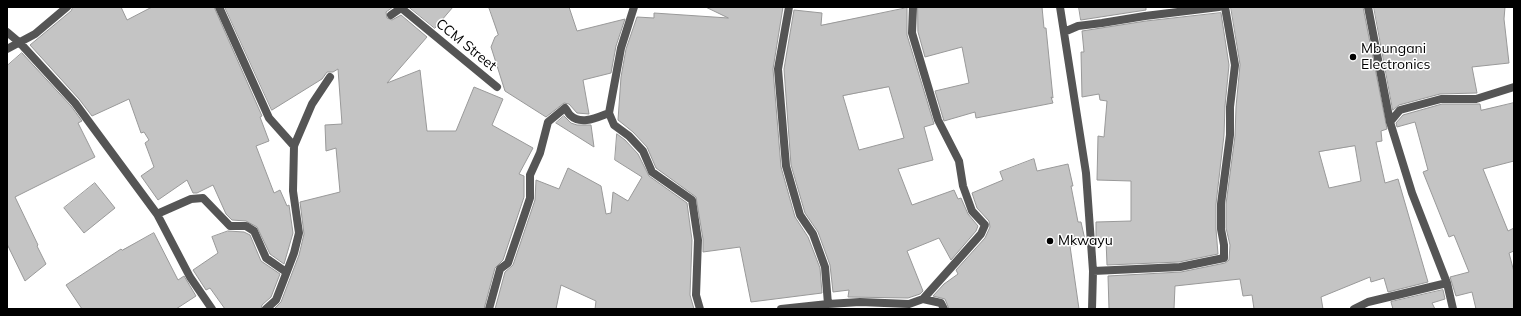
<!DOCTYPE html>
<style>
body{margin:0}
#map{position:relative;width:1521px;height:316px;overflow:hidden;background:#fff;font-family:Mulish,sans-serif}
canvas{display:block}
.frame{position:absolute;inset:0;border:8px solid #000;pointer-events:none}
</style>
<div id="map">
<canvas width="1521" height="316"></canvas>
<div class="frame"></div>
</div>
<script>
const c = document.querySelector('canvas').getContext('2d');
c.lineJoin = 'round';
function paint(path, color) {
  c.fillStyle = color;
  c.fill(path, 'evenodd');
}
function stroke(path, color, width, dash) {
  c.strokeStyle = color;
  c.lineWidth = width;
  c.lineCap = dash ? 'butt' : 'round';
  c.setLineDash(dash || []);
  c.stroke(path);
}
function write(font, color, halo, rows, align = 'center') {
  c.font = font + ' Mulish,sans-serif';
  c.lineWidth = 3;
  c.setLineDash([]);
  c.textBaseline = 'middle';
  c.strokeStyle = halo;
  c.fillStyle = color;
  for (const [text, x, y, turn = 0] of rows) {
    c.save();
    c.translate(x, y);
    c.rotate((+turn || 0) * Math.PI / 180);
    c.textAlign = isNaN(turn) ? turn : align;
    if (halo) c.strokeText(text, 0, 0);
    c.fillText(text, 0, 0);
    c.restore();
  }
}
const building = new Path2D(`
 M 73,7 L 121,7 L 127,20 L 152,7 L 214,7 L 262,116 L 260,117 L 269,141 L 256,146 L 274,193 L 280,190 L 287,206 L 289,205 L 293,233 L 284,264 L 270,254 L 257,227 L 246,221 L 232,220 L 226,214 L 213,185 L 197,193 L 193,193 L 187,180 L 158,200 L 141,176 L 154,167 L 145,143 L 149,140 L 144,132 L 141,133 L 129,99 L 92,116 L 79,99 L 30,45 L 71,11 Z
 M 225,7 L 393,7 L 386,12 L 387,18 L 392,20 L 401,15 L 427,37 L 387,83 L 420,70 L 427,131 L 456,131 L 474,87 L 503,99 L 492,125 L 533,148 L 519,174 L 524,176 L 524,197 L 503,260 L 495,268 L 484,309 L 274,309 L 281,302 L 299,255 L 304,234 L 300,202 L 340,192 L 336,148 L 326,151 L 325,125 L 342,124 L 338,69 L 333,72 L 327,72 L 322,79 L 272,110 Z
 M 409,7 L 453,7 L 435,28 Z
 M 489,7 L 569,7 L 577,31 L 625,19 L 616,46 L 611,73 L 583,80 L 589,114 L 577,113 L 569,104 L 564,103 L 546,117 L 505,91 L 491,47 L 495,37 L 498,35 Z
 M 706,7 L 783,7 L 773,69 L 781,167 L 795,217 L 808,237 L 820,268 L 822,293 L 751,302 L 740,247 L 703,252 L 703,239 L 696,197 L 656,168 L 647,147 L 633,132 L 618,120 L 621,77 L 626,49 L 637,17 L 654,18 L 654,13 L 728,18 Z
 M 918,7 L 1042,7 L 1044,28 L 1046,28 L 1053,98 L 1051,97 L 1053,103 L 976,118 L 975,112 L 944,121 L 935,91 L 969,83 L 962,47 L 925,57 L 918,32 Z
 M 1079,7 L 1146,7 L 1146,10 L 1081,20 Z
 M 1231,7 L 1363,7 L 1387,129 L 1381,131 L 1382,141 L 1376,142 L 1385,183 L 1398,179 L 1428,282 L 1388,292 L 1384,278 L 1371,282 L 1370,277 L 1321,297 L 1323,309 L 1254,309 L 1252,295 L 1243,296 L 1240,279 L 1175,286 L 1174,309 L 1109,309 L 1108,276 L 1181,272 L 1225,263 L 1229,260 L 1230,245 L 1226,228 L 1226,204 L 1235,136 L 1236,107 L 1240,65 ZM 1355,146 L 1361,181 L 1329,188 L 1319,152 Z
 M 1374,7 L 1505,7 L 1504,19 L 1509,63 L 1472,67 L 1477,93 L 1440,94 L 1399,105 L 1393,110 Z
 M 907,8 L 907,35 L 934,124 L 924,127 L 933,160 L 898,169 L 912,205 L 954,190 L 958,199 L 961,198 L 968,214 L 978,226 L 976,231 L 951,260 L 939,238 L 907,251 L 923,291 L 920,294 L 908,298 L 848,297 L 849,290 L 833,292 L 830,265 L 818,232 L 805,213 L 791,165 L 784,69 L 794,10 L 822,13 L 821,25 ZM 889,87 L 904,138 L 859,150 L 843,96 Z
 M 1221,13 L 1229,65 L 1225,106 L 1224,135 L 1216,204 L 1216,229 L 1218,254 L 1179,262 L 1107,265 L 1106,240 L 1096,242 L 1096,222 L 1131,221 L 1131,181 L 1097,180 L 1098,136 L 1104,137 L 1107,101 L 1100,100 L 1099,94 L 1082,97 L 1081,52 L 1084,52 L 1082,31 L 1146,21 Z
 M 22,53 L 71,106 L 82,121 L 78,123 L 95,157 L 15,197 L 38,245 L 37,246 L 46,264 L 25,281 L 7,244 L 7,66 Z
 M 1514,103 L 1514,161 L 1483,169 L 1508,231 L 1514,228 L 1514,251 L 1509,253 L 1514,272 L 1514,309 L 1476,309 L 1472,292 L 1456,296 L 1450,277 L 1469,272 L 1454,235 L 1449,237 L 1423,172 L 1428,170 L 1415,122 L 1397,127 L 1396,123 L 1403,115 L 1442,104 L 1480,104 L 1481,110 Z
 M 564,116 L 571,123 L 577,125 L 591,125 L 594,147 L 556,123 Z
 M 617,134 L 625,140 L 638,154 L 649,176 L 687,203 L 692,240 L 690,295 L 694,309 L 595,309 L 596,301 L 561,285 L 556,309 L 495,309 L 505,272 L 513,265 L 535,200 L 536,180 L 559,189 L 568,168 L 601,186 L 606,214 L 611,213 L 613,192 L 628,201 L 642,177 L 615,160 Z
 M 1034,159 L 1037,171 L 1068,164 L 1073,186 L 1071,186 L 1078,222 L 1081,222 L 1085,240 L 1086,244 L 1070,246 L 1079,309 L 949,309 L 945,299 L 933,296 L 944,284 L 958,274 L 956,270 L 985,238 L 990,227 L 989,221 L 977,208 L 972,193 L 1003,180 L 1000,172 Z
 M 95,183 L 115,208 L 84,233 L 64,208 Z
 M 228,231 L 244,232 L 250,235 L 261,261 L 280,274 L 271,297 L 262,305 L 261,309 L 225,309 L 210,288 L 206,290 L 193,270 L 218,253 L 212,237 Z
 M 154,233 L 178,280 L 184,276 L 196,296 L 176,309 L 82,309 L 66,285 L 121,249 L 122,250 Z
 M 1443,290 L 1445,299 L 1432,303 L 1435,309 L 1393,309 L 1391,302 Z`);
const street = new Path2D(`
 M 219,7 L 269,118 L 294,146
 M 400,7 L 497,87
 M 789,7 L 778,69 L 786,166 L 800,215 L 813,234 L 825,267 L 828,304 L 826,309
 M 913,7 L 912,33 L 938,120 L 959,161 L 963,186 L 972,211 L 985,225 L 981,234 L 923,299
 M 1060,7 L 1086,173 L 1093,271 L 1092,309
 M 1368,7 L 1390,122 L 1412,193 L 1447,283 L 1453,309
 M 391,15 L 401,8
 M 7,32 L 20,43 L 75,103 L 157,214 L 190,277 L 212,309
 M 1064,32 L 1078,26 L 1102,23 L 1145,16 L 1219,7
 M 7,49 L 35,34 L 67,7
 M 609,113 L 614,125 L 629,136 L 643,151 L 652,172 L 692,200 L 698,240 L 696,295 L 700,309
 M 1390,122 L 1400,110 L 1441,99 L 1476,99 L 1514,87
 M 157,214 L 191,199 L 203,198 L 230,226 L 246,226 L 254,231 L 266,258 L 286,272
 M 1093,271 L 1180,267 L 1224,258 L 1224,245 L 1221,229 L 1221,204 L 1230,135 L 1230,107 L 1235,65 L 1225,7
 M 266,309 L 276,300 L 294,253 L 299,233 L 293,191 L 294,146 L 312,104 L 330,77
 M 489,309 L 500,269 L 508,263 L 525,213 L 530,198 L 530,175 L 540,153 L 548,122 L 565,108 C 567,110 568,113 570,115 C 581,126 598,117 609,113 L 621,48 L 634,7
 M 781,309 L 828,304 L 860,302 L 909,304 L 923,299 L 941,303 L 944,309
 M 1354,309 L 1368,302 L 1447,283`);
const markers = [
 [1353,57,4,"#000"],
 [1050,241,4,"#000"]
];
const streetNames = [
 ["CCM Street",466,45,39]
];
const poiNames = [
 ["Mbungani",1361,49],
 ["Electronics",1361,65],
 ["Mkwayu",1058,241]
];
paint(building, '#c4c4c4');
stroke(building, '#999', 1);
stroke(street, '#555', 8);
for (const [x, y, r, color] of markers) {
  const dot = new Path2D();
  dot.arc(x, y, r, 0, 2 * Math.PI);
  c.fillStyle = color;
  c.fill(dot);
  stroke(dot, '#fff', 1.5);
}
write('14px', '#000', '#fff', streetNames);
write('14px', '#000', '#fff', poiNames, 'left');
</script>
